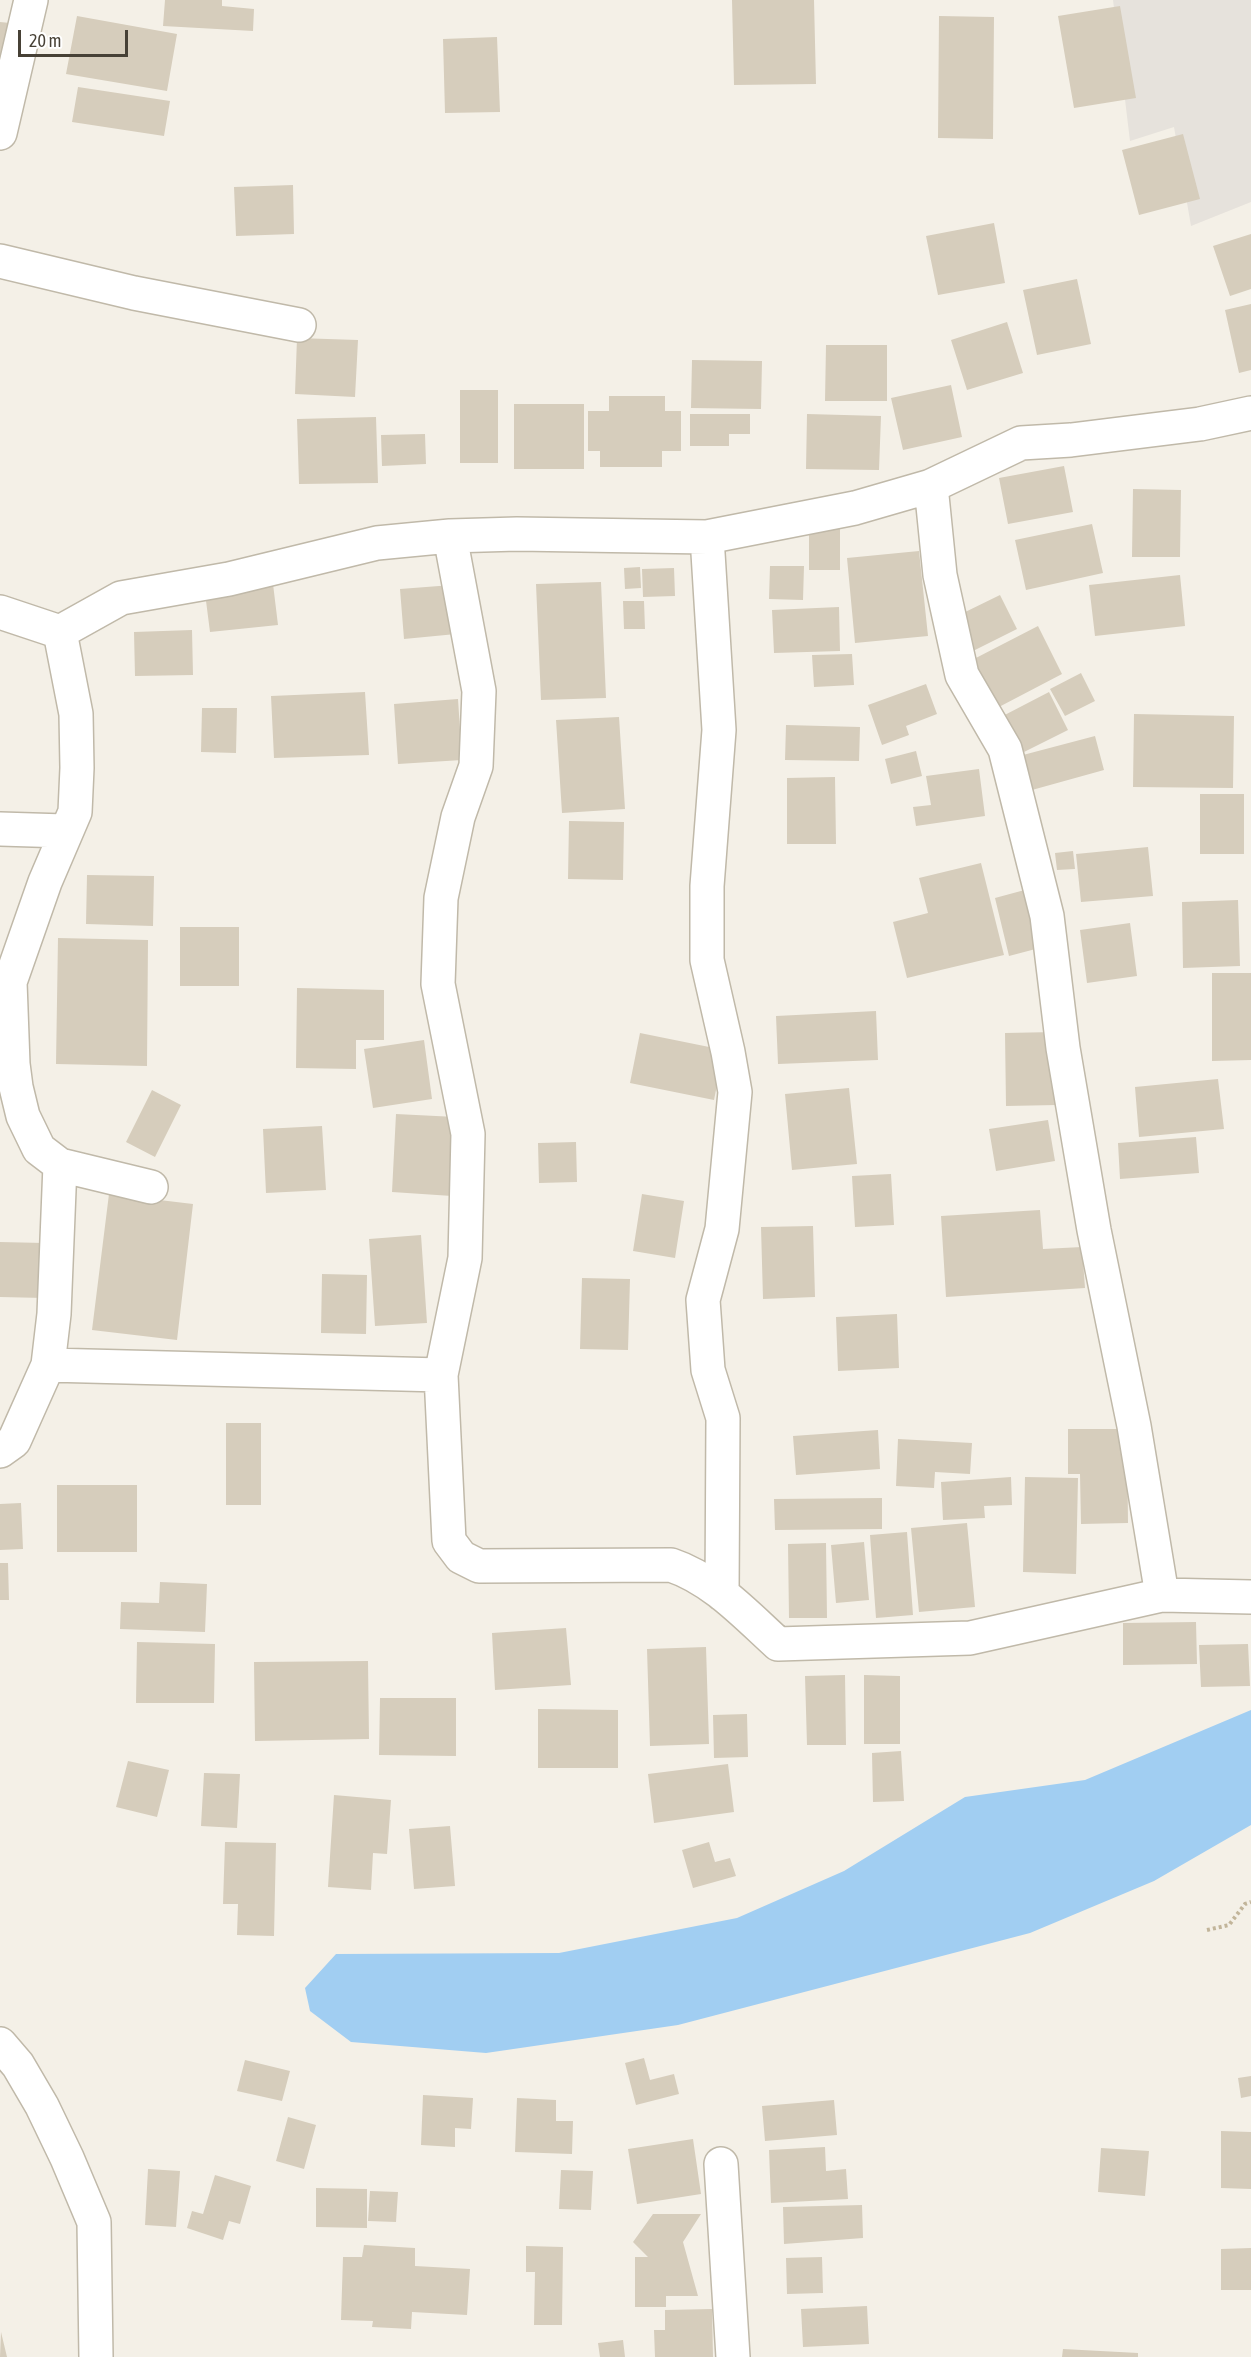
<!DOCTYPE html>
<style>
body{margin:0}
#map{position:relative;width:1251px;height:2357px;overflow:hidden;background:#f4f0e7;font-family:"Asap Condensed",sans-serif}
canvas{display:block}
.scale{position:absolute;left:18px;top:30px;width:110px;height:27px;box-sizing:border-box;border:3px solid #474136;border-top:0;padding-left:8px;font-size:18px;line-height:21px;white-space:nowrap;color:#474136;-webkit-text-stroke:4px #fff;paint-order:stroke}
</style>
<div id="map">
<canvas width="1251" height="2357"></canvas>
<div class="scale">20 m</div>
</div>
<script>
const c = document.querySelector('canvas').getContext('2d');
c.lineJoin = 'round';
function paint(path, color) {
  c.fillStyle = color;
  c.fill(path, 'evenodd');
}
function stroke(path, color, width, dash) {
  c.strokeStyle = color;
  c.lineWidth = width;
  c.lineCap = dash ? 'butt' : 'round';
  c.setLineDash(dash || []);
  c.stroke(path);
}
const industrial = new Path2D(`
 M 1113,0 L 1251,0 L 1251,202 L 1191,226 L 1174,127 L 1130,141 Z`);
const water = new Path2D(`
 M 1251,1710 L 1251,1825 L 1154,1881 L 1030,1933 L 678,2025 L 486,2053 L 351,2042 L 310,2011 L 305,1988 L 336,1954 L 559,1953 L 737,1918 L 844,1871 L 965,1797 L 1085,1780 Z`);
const building = new Path2D(`
 M 165,0 L 222,0 L 222,6 L 254,9 L 253,31 L 163,26 Z
 M 732,0 L 814,0 L 816,84 L 734,85 Z
 M 1120,6 L 1136,98 L 1074,108 L 1058,16 Z
 M 77,16 L 177,34 L 167,91 L 66,74 Z
 M 939,16 L 994,17 L 993,139 L 938,138 Z
 M 0,22 L 10,23 L 0,62 Z
 M 497,37 L 500,112 L 445,113 L 443,39 Z
 M 78,87 L 170,101 L 164,136 L 72,122 Z
 M 1183,134 L 1200,199 L 1139,215 L 1122,150 Z
 M 293,185 L 294,234 L 236,236 L 234,187 Z
 M 994,223 L 1005,283 L 938,295 L 926,236 Z
 M 1251,234 L 1251,289 L 1230,296 L 1213,246 Z
 M 1077,279 L 1091,344 L 1037,355 L 1023,290 Z
 M 1251,304 L 1251,370 L 1239,373 L 1225,310 Z
 M 1007,322 L 1023,373 L 967,390 L 951,340 Z
 M 297,338 L 358,340 L 355,397 L 295,394 Z
 M 826,345 L 887,345 L 887,401 L 825,401 Z
 M 692,360 L 762,361 L 761,409 L 691,408 Z
 M 951,385 L 962,437 L 903,450 L 891,398 Z
 M 460,390 L 498,390 L 498,463 L 460,463 Z
 M 609,396 L 665,396 L 665,411 L 681,411 L 681,451 L 662,451 L 662,467 L 600,467 L 600,451 L 588,451 L 588,411 L 609,411 Z
 M 514,404 L 584,404 L 584,469 L 514,469 Z
 M 690,414 L 750,414 L 750,434 L 729,434 L 729,446 L 690,446 Z
 M 807,414 L 881,416 L 879,470 L 806,469 Z
 M 376,417 L 378,483 L 299,484 L 297,419 Z
 M 425,434 L 426,464 L 382,466 L 381,435 Z
 M 1064,466 L 1073,512 L 1008,524 L 999,478 Z
 M 1133,489 L 1181,490 L 1180,557 L 1132,557 Z
 M 809,523 L 840,523 L 840,570 L 809,570 Z
 M 1092,524 L 1103,573 L 1026,590 L 1015,540 Z
 M 919,551 L 928,636 L 855,643 L 847,558 Z
 M 770,566 L 804,566 L 803,600 L 769,599 Z
 M 640,567 L 641,588 L 625,589 L 624,568 Z
 M 674,568 L 675,596 L 643,597 L 642,569 Z
 M 1180,575 L 1185,626 L 1095,636 L 1089,585 Z
 M 601,582 L 606,698 L 541,700 L 536,584 Z
 M 273,584 L 278,625 L 210,632 L 205,593 Z
 M 452,585 L 456,634 L 404,639 L 400,589 Z
 M 1000,595 L 1017,629 L 973,651 L 955,617 Z
 M 623,601 L 644,601 L 645,629 L 624,629 Z
 M 839,607 L 840,651 L 774,653 L 772,610 Z
 M 1038,626 L 1062,674 L 997,708 L 972,660 Z
 M 192,630 L 193,675 L 135,676 L 134,632 Z
 M 852,654 L 854,685 L 814,687 L 812,655 Z
 M 1081,673 L 1095,701 L 1065,716 L 1050,689 Z
 M 926,684 L 937,714 L 906,726 L 909,735 L 882,745 L 868,705 Z
 M 365,692 L 369,755 L 274,758 L 271,696 Z
 M 1049,692 L 1068,730 L 1016,756 L 997,719 Z
 M 458,699 L 462,760 L 398,764 L 394,704 Z
 M 202,708 L 237,708 L 236,753 L 201,752 Z
 M 1134,714 L 1234,716 L 1233,788 L 1133,787 Z
 M 619,717 L 625,809 L 562,813 L 556,720 Z
 M 786,725 L 860,727 L 859,761 L 785,760 Z
 M 1095,736 L 1104,770 L 1032,790 L 1023,755 Z
 M 916,751 L 922,776 L 891,784 L 885,759 Z
 M 979,769 L 985,816 L 916,826 L 913,807 L 931,805 L 926,776 Z
 M 835,777 L 836,844 L 787,844 L 787,778 Z
 M 1200,794 L 1244,794 L 1244,854 L 1200,854 Z
 M 569,821 L 624,822 L 623,880 L 568,879 Z
 M 1148,847 L 1153,896 L 1081,902 L 1076,854 Z
 M 1073,851 L 1075,869 L 1057,870 L 1055,853 Z
 M 981,863 L 1004,955 L 907,978 L 893,922 L 928,913 L 919,878 Z
 M 87,875 L 154,876 L 153,926 L 86,924 Z
 M 1032,888 L 1047,946 L 1009,956 L 995,898 Z
 M 1238,900 L 1240,966 L 1183,968 L 1182,902 Z
 M 1130,923 L 1137,976 L 1087,983 L 1080,930 Z
 M 180,927 L 239,927 L 239,986 L 180,986 Z
 M 58,938 L 148,940 L 147,1066 L 56,1064 Z
 M 1212,973 L 1251,973 L 1251,1060 L 1212,1061 Z
 M 297,988 L 384,990 L 384,1040 L 356,1040 L 356,1069 L 296,1068 Z
 M 876,1011 L 878,1060 L 778,1064 L 776,1016 Z
 M 1055,1032 L 1057,1105 L 1006,1106 L 1005,1033 Z
 M 640,1033 L 724,1050 L 714,1100 L 630,1083 Z
 M 424,1040 L 432,1099 L 373,1108 L 364,1049 Z
 M 1218,1079 L 1224,1129 L 1139,1137 L 1135,1087 Z
 M 849,1088 L 857,1164 L 792,1170 L 785,1094 Z
 M 152,1090 L 181,1105 L 155,1157 L 126,1142 Z
 M 396,1114 L 456,1117 L 452,1196 L 392,1192 Z
 M 1048,1120 L 1055,1161 L 996,1171 L 989,1129 Z
 M 322,1126 L 326,1190 L 266,1193 L 263,1129 Z
 M 1196,1137 L 1199,1173 L 1120,1179 L 1118,1143 Z
 M 576,1142 L 577,1182 L 539,1183 L 538,1143 Z
 M 891,1174 L 894,1225 L 855,1227 L 852,1176 Z
 M 109,1194 L 193,1204 L 177,1340 L 92,1330 Z
 M 642,1194 L 684,1201 L 675,1258 L 633,1251 Z
 M 1040,1210 L 1043,1249 L 1082,1247 L 1085,1288 L 946,1297 L 941,1216 Z
 M 813,1226 L 815,1297 L 763,1299 L 761,1227 Z
 M 421,1235 L 427,1323 L 375,1326 L 369,1239 Z
 M 0,1242 L 44,1243 L 44,1298 L 0,1297 Z
 M 322,1274 L 367,1275 L 366,1334 L 321,1333 Z
 M 582,1278 L 630,1279 L 628,1350 L 580,1349 Z
 M 897,1314 L 899,1368 L 838,1371 L 836,1317 Z
 M 226,1423 L 261,1423 L 261,1505 L 226,1505 Z
 M 1068,1429 L 1127,1429 L 1128,1523 L 1081,1524 L 1080,1474 L 1068,1474 Z
 M 878,1430 L 880,1469 L 796,1475 L 793,1436 Z
 M 898,1439 L 972,1443 L 970,1474 L 935,1472 L 934,1488 L 896,1486 Z
 M 1011,1477 L 1012,1505 L 984,1506 L 985,1518 L 943,1520 L 941,1482 Z
 M 1025,1477 L 1078,1478 L 1076,1574 L 1023,1572 Z
 M 57,1485 L 137,1485 L 137,1552 L 57,1552 Z
 M 882,1498 L 882,1529 L 775,1530 L 774,1499 Z
 M 21,1503 L 23,1549 L 0,1550 L 0,1504 Z
 M 967,1523 L 975,1607 L 919,1612 L 911,1528 Z
 M 907,1532 L 913,1615 L 876,1618 L 870,1535 Z
 M 864,1542 L 869,1600 L 836,1603 L 831,1545 Z
 M 826,1543 L 827,1618 L 789,1618 L 788,1544 Z
 M 0,1563 L 8,1563 L 9,1600 L 0,1600 Z
 M 160,1582 L 207,1584 L 205,1632 L 120,1629 L 121,1602 L 159,1603 Z
 M 1196,1622 L 1197,1664 L 1123,1665 L 1123,1623 Z
 M 566,1628 L 571,1685 L 495,1690 L 492,1633 Z
 M 137,1642 L 215,1644 L 214,1703 L 136,1703 Z
 M 1248,1644 L 1250,1686 L 1201,1687 L 1199,1645 Z
 M 706,1647 L 709,1744 L 650,1746 L 647,1649 Z
 M 368,1661 L 369,1739 L 255,1741 L 254,1662 Z
 M 845,1675 L 846,1745 L 807,1745 L 805,1676 Z
 M 864,1675 L 900,1676 L 900,1744 L 864,1744 Z
 M 380,1698 L 456,1698 L 456,1756 L 379,1755 Z
 M 538,1709 L 618,1710 L 618,1768 L 538,1768 Z
 M 747,1714 L 748,1757 L 714,1758 L 713,1715 Z
 M 901,1751 L 904,1801 L 873,1802 L 872,1753 Z
 M 128,1761 L 169,1770 L 157,1817 L 116,1807 Z
 M 728,1764 L 734,1812 L 654,1823 L 648,1774 Z
 M 204,1773 L 240,1774 L 237,1828 L 201,1826 Z
 M 334,1795 L 391,1800 L 387,1854 L 373,1853 L 371,1890 L 328,1887 Z
 M 450,1826 L 455,1886 L 414,1889 L 409,1829 Z
 M 225,1842 L 276,1843 L 274,1936 L 237,1935 L 238,1904 L 223,1904 Z
 M 709,1842 L 715,1862 L 730,1858 L 736,1876 L 693,1888 L 682,1850 Z
 M 644,2058 L 650,2080 L 674,2074 L 679,2094 L 636,2105 L 625,2063 Z
 M 245,2060 L 290,2071 L 282,2101 L 237,2091 Z
 M 1251,2076 L 1251,2096 L 1241,2098 L 1238,2078 Z
 M 423,2095 L 473,2098 L 471,2129 L 455,2128 L 455,2147 L 421,2145 Z
 M 517,2098 L 556,2100 L 556,2121 L 573,2121 L 572,2154 L 515,2152 Z
 M 834,2100 L 837,2135 L 765,2141 L 762,2106 Z
 M 288,2117 L 316,2125 L 304,2169 L 276,2161 Z
 M 1221,2131 L 1251,2132 L 1251,2189 L 1221,2188 Z
 M 693,2139 L 701,2194 L 637,2204 L 628,2149 Z
 M 825,2147 L 826,2171 L 846,2169 L 848,2199 L 771,2203 L 769,2150 Z
 M 1101,2148 L 1149,2151 L 1145,2196 L 1098,2192 Z
 M 148,2169 L 180,2171 L 176,2227 L 145,2225 Z
 M 561,2170 L 593,2171 L 591,2210 L 559,2209 Z
 M 215,2175 L 251,2186 L 240,2224 L 229,2221 L 223,2240 L 187,2228 L 192,2211 L 203,2214 Z
 M 316,2188 L 367,2189 L 367,2228 L 316,2227 Z
 M 370,2191 L 398,2192 L 396,2222 L 368,2221 Z
 M 862,2205 L 863,2238 L 784,2244 L 783,2207 Z
 M 653,2214 L 701,2214 L 683,2242 L 698,2296 L 666,2296 L 666,2307 L 635,2307 L 635,2257 L 648,2257 L 633,2242 Z
 M 364,2245 L 415,2248 L 415,2266 L 470,2269 L 467,2315 L 412,2312 L 411,2329 L 372,2327 L 373,2321 L 341,2320 L 343,2257 L 362,2257 Z
 M 526,2246 L 563,2247 L 562,2325 L 534,2325 L 535,2272 L 526,2272 Z
 M 1251,2248 L 1251,2290 L 1221,2290 L 1221,2249 Z
 M 822,2257 L 823,2293 L 787,2294 L 786,2258 Z
 M 867,2306 L 869,2344 L 803,2347 L 801,2309 Z
 M 712,2309 L 713,2357 L 655,2357 L 654,2330 L 665,2330 L 665,2310 Z
 M 1,2332 L 7,2357 L 0,2357 Z
 M 623,2340 L 625,2357 L 600,2357 L 598,2343 Z
 M 1063,2349 L 1138,2353 L 1138,2357 L 1062,2357 Z`);
const path = new Path2D(`
 M 1207,1930 L 1229,1925 L 1245,1904 L 1251,1902`);
const street = new Path2D(`
 M 0,133 L 31,0
 M 0,261 L 134,293 L 299,325
 M 931,486 L 940,575 L 962,675 L 1005,749 L 1047,916 L 1063,1048 L 1094,1230 L 1134,1426 L 1162,1595
 M 450,536 L 479,691 L 476,766 L 458,817 L 441,898 L 438,984 L 468,1134 L 465,1258 L 441,1375 L 449,1541 L 461,1557 L 479,1566 L 671,1565 C 713,1579 745,1614 778,1644 L 970,1638 L 1162,1595 L 1251,1597
 M 707,537 L 719,730 L 707,886 L 707,960 L 728,1052 L 735,1092 L 722,1229 L 703,1300 L 708,1370 L 723,1418 L 722,1594
 M 0,612 L 60,632 L 121,598 L 229,579 L 377,543 L 450,536 L 517,534 L 707,537 L 855,508 L 931,486 L 1021,443 L 1071,440 L 1200,424 L 1251,413
 M 60,632 L 76,714 L 77,768 L 75,812 L 45,882 L 10,982 L 13,1064 L 16,1087 L 23,1116 L 39,1149 L 60,1165 L 151,1187
 M 0,829 L 65,831
 M 48,1365 L 441,1375
 M 0,1451 L 14,1441 L 48,1365 L 54,1314 L 60,1165
 M 0,2044 L 18,2065 L 42,2106 L 67,2158 L 94,2222 L 96,2357
 M 721,2164 L 733,2357`);
paint(industrial, '#e6e2dc');
paint(water, '#a1cef2');
paint(building, '#d6cdbc');
stroke(street, '#c0b9a9', 36);
stroke(path, '#c2b59a', 4, [3, 3]);
stroke(street, '#fff', 33);
</script>
